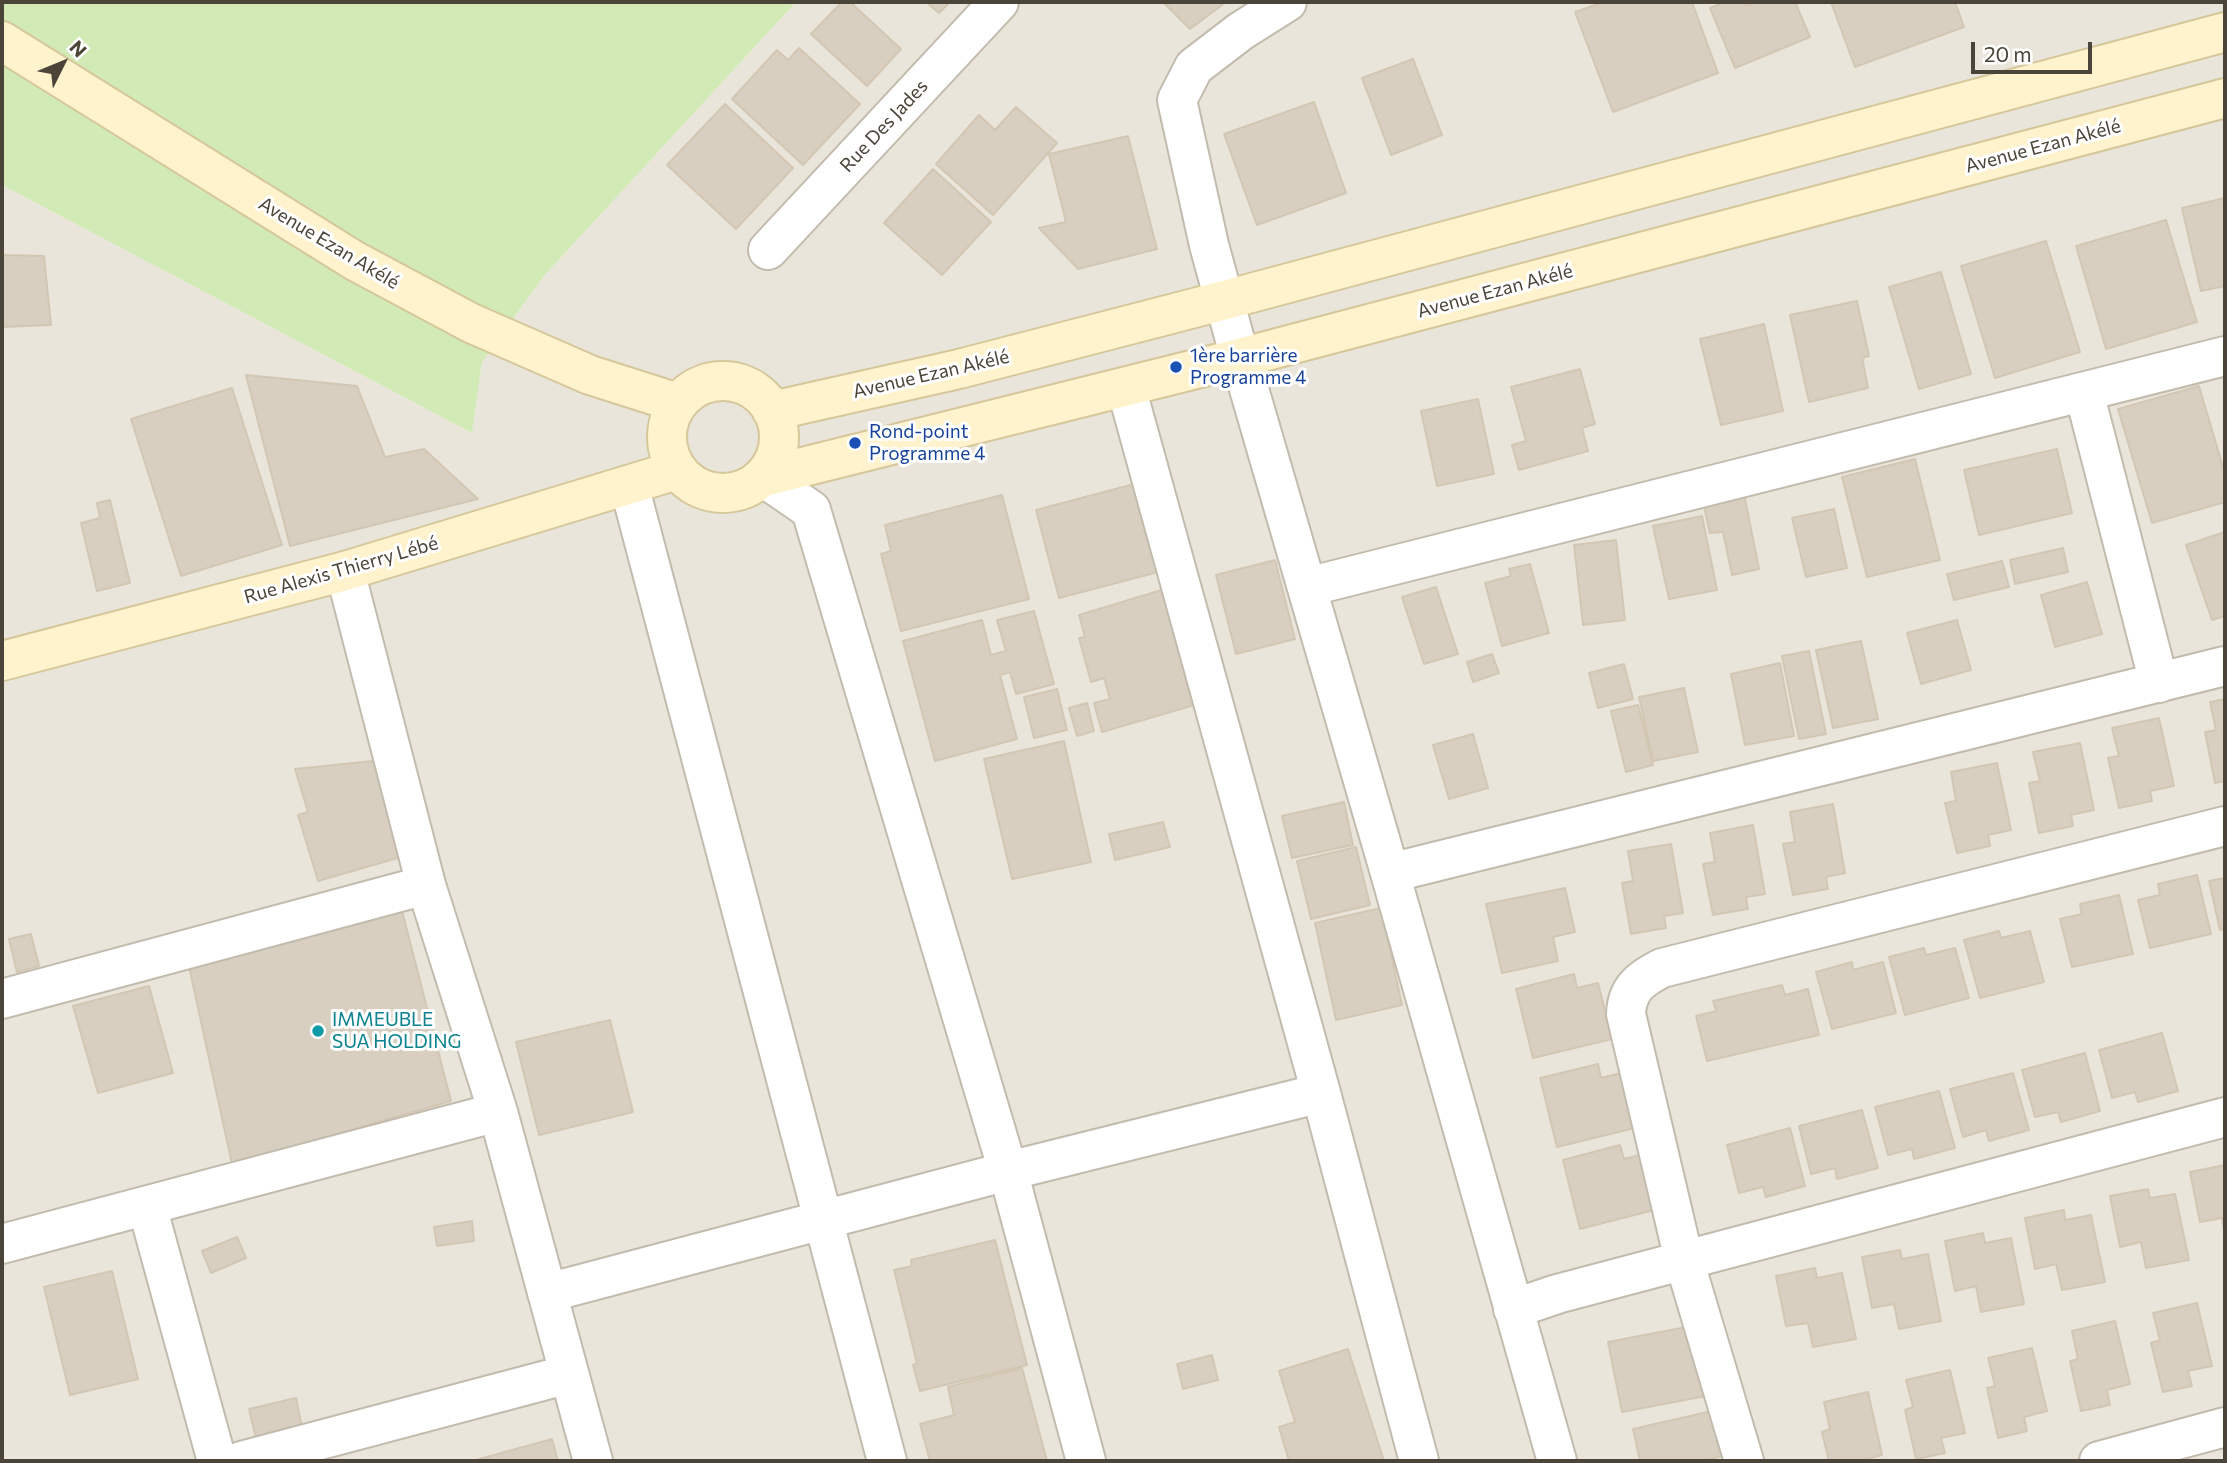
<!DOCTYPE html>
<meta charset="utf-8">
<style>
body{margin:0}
#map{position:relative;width:2227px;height:1463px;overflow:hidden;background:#f6f3ec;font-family:Commissioner,sans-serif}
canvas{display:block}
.frame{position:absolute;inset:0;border:4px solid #4b4439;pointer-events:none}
.north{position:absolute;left:28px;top:28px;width:70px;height:70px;-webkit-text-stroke:5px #fff;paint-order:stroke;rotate:47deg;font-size:19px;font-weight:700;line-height:28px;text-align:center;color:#4b4439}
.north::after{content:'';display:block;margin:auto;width:24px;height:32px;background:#4b4439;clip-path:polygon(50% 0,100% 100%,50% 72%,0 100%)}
.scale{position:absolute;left:1971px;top:42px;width:121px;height:32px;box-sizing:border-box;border:4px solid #4b4439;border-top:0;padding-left:9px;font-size:21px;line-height:24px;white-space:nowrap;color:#4b4439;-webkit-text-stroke:5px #fff;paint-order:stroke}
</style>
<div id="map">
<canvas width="2227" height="1463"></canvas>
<div class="frame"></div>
<div class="north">N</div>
<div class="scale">20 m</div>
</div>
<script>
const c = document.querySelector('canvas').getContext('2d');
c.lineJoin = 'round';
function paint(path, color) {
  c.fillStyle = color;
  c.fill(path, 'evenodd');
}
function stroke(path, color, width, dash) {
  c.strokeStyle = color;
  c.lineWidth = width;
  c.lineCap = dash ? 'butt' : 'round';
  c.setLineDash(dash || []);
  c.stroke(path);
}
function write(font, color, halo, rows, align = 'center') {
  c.font = font + ' Commissioner,sans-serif';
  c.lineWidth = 6;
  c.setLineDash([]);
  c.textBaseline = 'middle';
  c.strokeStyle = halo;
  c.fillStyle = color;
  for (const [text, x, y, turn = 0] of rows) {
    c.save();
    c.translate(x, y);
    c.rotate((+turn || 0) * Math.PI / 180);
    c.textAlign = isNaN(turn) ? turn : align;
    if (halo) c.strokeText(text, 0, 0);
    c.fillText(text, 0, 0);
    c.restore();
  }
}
const residential = new Path2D(`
 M 796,2 L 2225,2 L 2225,1461 L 2,1461 L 2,185 L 472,433 L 482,362 L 543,277 Z`);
const green = new Path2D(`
 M 2,2 L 796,2 L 543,277 L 482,362 L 472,433 L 2,185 Z`);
const building = new Path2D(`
 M 842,2 L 850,2 L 901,49 L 867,86 L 811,34 Z
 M 926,2 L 950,2 L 939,13 Z
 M 1163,2 L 1226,2 L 1190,29 Z
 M 1604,2 L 1692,2 L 1718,73 L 1613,112 L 1575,12 Z
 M 1725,2 L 1744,2 L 1746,6 L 1755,2 L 1795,2 L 1810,37 L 1735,68 L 1710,8 Z
 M 1831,2 L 1955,2 L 1964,27 L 1855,67 Z
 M 799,48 L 860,104 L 803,165 L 732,99 L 777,50 L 788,60 Z
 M 1413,59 L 1442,135 L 1391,155 L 1362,78 Z
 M 1314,102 L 1346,193 L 1257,225 L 1224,134 Z
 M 725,104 L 793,168 L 736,229 L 667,165 Z
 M 1016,107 L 1057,143 L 993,215 L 936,164 L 979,115 L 995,130 Z
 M 1128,136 L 1157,249 L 1078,269 L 1039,228 L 1066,222 L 1049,154 Z
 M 933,169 L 991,222 L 942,275 L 884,223 Z
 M 2225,198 L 2225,286 L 2201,291 L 2182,208 Z
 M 2166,220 L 2197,322 L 2106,349 L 2076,246 Z
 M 2046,241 L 2080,352 L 1995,378 L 1961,266 Z
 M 2,255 L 44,256 L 51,325 L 2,327 Z
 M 1941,272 L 1971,374 L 1919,389 L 1889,287 Z
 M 1857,301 L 1869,356 L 1862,358 L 1868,388 L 1809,402 L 1790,315 Z
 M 1764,324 L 1783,411 L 1721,425 L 1700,339 Z
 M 1580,369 L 1595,424 L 1582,428 L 1588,451 L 1519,470 L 1512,445 L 1526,441 L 1511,387 Z
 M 246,375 L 357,386 L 385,457 L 424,449 L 478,499 L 290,546 Z
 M 2199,386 L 2225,474 L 2225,502 L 2152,523 L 2118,409 Z
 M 232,388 L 282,545 L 181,576 L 131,419 Z
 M 1478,399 L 1494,474 L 1437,486 L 1421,411 Z
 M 2057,449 L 2072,513 L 1979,535 L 1964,470 Z
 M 1915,459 L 1940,560 L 1867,577 L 1842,477 Z
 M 1138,483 L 1162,571 L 1059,598 L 1036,510 Z
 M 1744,494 L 1759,569 L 1732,575 L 1723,532 L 1710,533 L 1703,502 Z
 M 1002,495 L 1029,599 L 901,631 L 881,554 L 891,551 L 885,525 Z
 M 110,500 L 130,583 L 97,591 L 81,523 L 100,518 L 97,503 Z
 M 1834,509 L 1847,568 L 1806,577 L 1792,518 Z
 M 1702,516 L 1717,590 L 1669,599 L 1653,526 Z
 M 2225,532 L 2225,616 L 2212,620 L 2186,545 Z
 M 1616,540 L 1625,620 L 1583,625 L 1574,545 Z
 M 2063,548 L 2068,572 L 2015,584 L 2010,560 Z
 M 1275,560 L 1295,639 L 1236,654 L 1216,575 Z
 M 2002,561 L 2009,587 L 1954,600 L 1947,574 Z
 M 1530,564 L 1549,633 L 1502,646 L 1485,583 L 1511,576 L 1509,569 Z
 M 2087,582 L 2102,634 L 2055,647 L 2041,595 Z
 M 1436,587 L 1458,654 L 1424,664 L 1402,597 Z
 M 1165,589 L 1198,704 L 1102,732 L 1094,703 L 1110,699 L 1104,678 L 1091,682 L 1079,638 L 1085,637 L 1079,615 Z
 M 1034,611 L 1054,684 L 1016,694 L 1010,672 L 1000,675 L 1017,739 L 935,761 L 903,641 L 982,620 L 991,655 L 1006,651 L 997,620 Z
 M 1957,620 L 1971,670 L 1921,684 L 1907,633 Z
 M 1861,641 L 1878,719 L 1833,728 L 1816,650 Z
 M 1809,651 L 1826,734 L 1799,739 L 1782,656 Z
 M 1492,654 L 1499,673 L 1473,682 L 1467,662 Z
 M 1780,663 L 1794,736 L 1745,745 L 1731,674 Z
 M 1624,664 L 1633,699 L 1598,708 L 1589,673 Z
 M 1684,688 L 1698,752 L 1653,761 L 1639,697 Z
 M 1057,689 L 1067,730 L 1034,738 L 1024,697 Z
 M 2225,699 L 2225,781 L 2215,783 L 2205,732 L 2216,730 L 2210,702 Z
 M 1087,703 L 1094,731 L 1077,736 L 1069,708 Z
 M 1638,705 L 1653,765 L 1626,772 L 1611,711 Z
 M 2159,718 L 2174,786 L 2150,791 L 2152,801 L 2119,808 L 2108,758 L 2119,756 L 2112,728 Z
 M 1473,734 L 1488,788 L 1449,799 L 1433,745 Z
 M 1064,741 L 1091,862 L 1012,879 L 984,759 Z
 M 2080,743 L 2094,810 L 2071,815 L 2073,826 L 2039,833 L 2029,783 L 2040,781 L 2033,752 Z
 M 373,761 L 401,857 L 318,881 L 298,815 L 308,812 L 295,769 Z
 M 1997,763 L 2011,830 L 1988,835 L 1990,846 L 1957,853 L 1945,803 L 1956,801 L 1951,772 Z
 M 1344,802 L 1353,845 L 1292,858 L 1282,816 Z
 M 1833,804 L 1845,873 L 1826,877 L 1828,889 L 1793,895 L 1783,844 L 1795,842 L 1790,812 Z
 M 1163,822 L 1170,847 L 1115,860 L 1109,834 Z
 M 1753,825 L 1765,894 L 1746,897 L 1748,909 L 1713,915 L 1703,864 L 1715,862 L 1710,833 Z
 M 1671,844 L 1683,913 L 1664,916 L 1666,928 L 1631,934 L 1622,883 L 1633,881 L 1628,851 Z
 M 1356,847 L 1370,905 L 1311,919 L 1297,861 Z
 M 2197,875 L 2211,934 L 2150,948 L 2138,900 L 2160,895 L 2158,884 Z
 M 2225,878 L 2225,929 L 2220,930 L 2209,881 Z
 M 1565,888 L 1575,932 L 1553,937 L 1558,961 L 1502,973 L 1486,904 Z
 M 2119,895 L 2133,954 L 2072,967 L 2060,919 L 2082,914 L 2080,904 Z
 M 401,907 L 451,1101 L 232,1164 L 188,962 Z
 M 1381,908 L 1402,1005 L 1336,1020 L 1315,923 Z
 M 1999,931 L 2001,938 L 2030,931 L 2044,982 L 1980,998 L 1964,940 Z
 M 31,934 L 39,966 L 17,972 L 9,939 Z
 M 1924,948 L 1926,955 L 1955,948 L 1969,998 L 1905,1015 L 1889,957 Z
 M 1852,962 L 1853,970 L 1883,962 L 1896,1013 L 1832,1029 L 1816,972 Z
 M 1574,974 L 1577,988 L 1598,983 L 1612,1039 L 1533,1058 L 1516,989 Z
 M 1782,985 L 1785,995 L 1808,989 L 1819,1035 L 1707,1061 L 1696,1016 L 1716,1011 L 1713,1001 Z
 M 149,986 L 173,1073 L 98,1093 L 73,1006 Z
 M 610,1020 L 633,1112 L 539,1135 L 516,1042 Z
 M 2162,1033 L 2178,1091 L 2138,1102 L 2135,1092 L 2112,1098 L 2099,1050 Z
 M 2085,1053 L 2100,1111 L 2061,1122 L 2058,1112 L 2035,1117 L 2022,1070 Z
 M 1598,1064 L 1601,1078 L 1621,1073 L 1635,1128 L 1557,1147 L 1540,1078 Z
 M 2013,1073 L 2029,1130 L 1989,1141 L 1986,1130 L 1963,1137 L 1950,1089 Z
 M 1939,1091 L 1955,1148 L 1914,1159 L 1912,1149 L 1888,1155 L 1875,1107 Z
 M 1862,1110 L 1878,1168 L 1837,1179 L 1835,1168 L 1811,1174 L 1799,1126 Z
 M 1790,1128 L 1805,1186 L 1766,1197 L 1763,1187 L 1739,1193 L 1727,1145 Z
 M 1620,1145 L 1624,1159 L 1644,1154 L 1658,1209 L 1580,1229 L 1563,1160 Z
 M 2225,1165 L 2225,1238 L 2222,1218 L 2200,1222 L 2190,1172 Z
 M 2148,1189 L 2150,1198 L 2175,1194 L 2189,1260 L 2146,1268 L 2141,1242 L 2120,1247 L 2110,1196 Z
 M 2064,1210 L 2065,1220 L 2091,1215 L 2105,1282 L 2062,1290 L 2056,1264 L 2035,1269 L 2025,1218 Z
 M 472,1221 L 474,1241 L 437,1246 L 434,1227 Z
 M 1983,1233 L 1985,1243 L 2011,1238 L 2024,1304 L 1981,1312 L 1976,1286 L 1955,1291 L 1945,1241 Z
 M 237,1237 L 246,1258 L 211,1273 L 202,1251 Z
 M 995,1240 L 1027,1365 L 920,1391 L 913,1365 L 917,1363 L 894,1270 L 912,1266 L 911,1260 Z
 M 1900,1250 L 1902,1259 L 1928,1254 L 1941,1321 L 1899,1329 L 1894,1304 L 1872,1308 L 1862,1257 Z
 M 1815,1268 L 1817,1278 L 1842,1273 L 1856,1339 L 1813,1347 L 1808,1323 L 1786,1326 L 1776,1276 Z
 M 112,1271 L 138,1379 L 70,1395 L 44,1287 Z
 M 2197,1303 L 2212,1366 L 2188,1371 L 2192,1386 L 2163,1392 L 2151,1343 L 2160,1340 L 2153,1313 Z
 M 2115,1321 L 2130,1384 L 2107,1390 L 2110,1405 L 2081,1411 L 2070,1361 L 2078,1359 L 2072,1331 Z
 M 1692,1326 L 1706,1396 L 1622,1412 L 1608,1342 Z
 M 2032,1348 L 2047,1411 L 2024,1417 L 2027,1431 L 1998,1438 L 1987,1388 L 1995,1386 L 1988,1358 Z
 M 1348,1349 L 1384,1461 L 1289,1461 L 1279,1427 L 1295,1422 L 1279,1371 Z
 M 1212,1355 L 1218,1380 L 1183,1389 L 1177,1364 Z
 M 1022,1368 L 1047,1461 L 930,1461 L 920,1424 L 954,1415 L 948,1387 Z
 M 1950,1370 L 1965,1433 L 1941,1438 L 1945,1453 L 1916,1459 L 1905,1410 L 1913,1407 L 1906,1380 Z
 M 1868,1392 L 1882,1455 L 1859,1461 L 1829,1461 L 1822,1432 L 1830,1429 L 1824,1402 Z
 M 296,1398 L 304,1437 L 258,1447 L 249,1409 Z
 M 1712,1411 L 1722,1456 L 1703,1461 L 1640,1461 L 1633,1429 Z
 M 552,1439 L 558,1461 L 477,1461 L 476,1460 Z`);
const street = new Path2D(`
 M 1287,2 L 1241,31 L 1194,67 L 1177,100 L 1209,245 L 1240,358 L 1390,873 L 1557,1461
 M 768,250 L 999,2
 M 1126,387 L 1321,1093 L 1419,1461
 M 2084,392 L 2159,683
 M 763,477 L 811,510 L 1008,1171 L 1086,1461
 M 629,485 L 887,1461
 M 345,571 L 426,885 L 498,1112 L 593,1461
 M 1307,587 L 2225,356
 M 1390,873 L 2225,666
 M 2,999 L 426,885
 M 147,1206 L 217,1461
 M 2,1244 L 498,1112
 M 547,1293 L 1008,1171 L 1321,1093
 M 1513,1309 L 1557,1294 L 2225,1117
 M 241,1461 L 569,1374
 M 1744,1461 L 1684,1260 L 1626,1014 C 1627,989 1640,979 1662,968 L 2225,826
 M 2099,1461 L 2225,1427`);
const secondary = new Path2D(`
 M 2,41 L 355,261 L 471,323 L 590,375 L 678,403
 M667 437a56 56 0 1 1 112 0a56 56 0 1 1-112 0Z
 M 772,411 L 959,369 L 1225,300 L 2225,32
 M 763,477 L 1240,358 L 2225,98
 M 2,661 L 345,571 L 677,470`);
const markers = [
 [1176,367,7,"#1a4fb4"],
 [855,443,7,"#1a4fb4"],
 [318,1031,7,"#0f9aa8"]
];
const streetNames = [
 ["Rue Des Jades",884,126,-47],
 ["Avenue Ezan Akélé",2043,146,-15],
 ["Avenue Ezan Akélé",329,243,31],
 ["Avenue Ezan Akélé",1495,291,-15],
 ["Avenue Ezan Akélé",931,374,-13],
 ["Rue Alexis Thierry Lébé",341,570,-16]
];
const transitNames = [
 ["1ère barrière",1190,356],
 ["Programme 4",1190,378],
 ["Rond-point",869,432],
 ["Programme 4",869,454]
];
const cultureNames = [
 ["IMMEUBLE",332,1020],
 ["SUA HOLDING",332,1042]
];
paint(residential, '#eae5da');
paint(green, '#d2eab5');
paint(building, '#d8cfc1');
stroke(building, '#d3c7b4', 2);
stroke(street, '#c2bbae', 42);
stroke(secondary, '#d6c79b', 42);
stroke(street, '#fff', 38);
stroke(secondary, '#fff3cd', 38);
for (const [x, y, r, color] of markers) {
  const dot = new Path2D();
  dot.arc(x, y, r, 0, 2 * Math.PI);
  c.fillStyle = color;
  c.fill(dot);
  stroke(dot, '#fff', 2.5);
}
write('19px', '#4b4439', '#fff', streetNames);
write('19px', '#164399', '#fff', transitNames, 'left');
write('19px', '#0d838f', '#fff', cultureNames, 'left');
</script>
